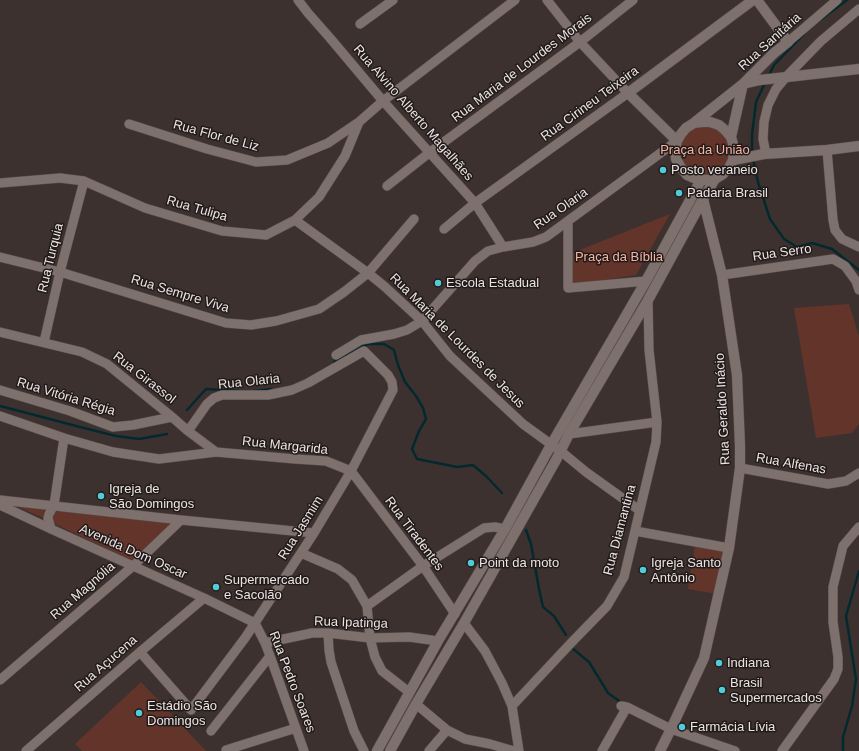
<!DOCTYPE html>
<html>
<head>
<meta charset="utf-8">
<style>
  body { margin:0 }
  canvas { display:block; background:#3c312e }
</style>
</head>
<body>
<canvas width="859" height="751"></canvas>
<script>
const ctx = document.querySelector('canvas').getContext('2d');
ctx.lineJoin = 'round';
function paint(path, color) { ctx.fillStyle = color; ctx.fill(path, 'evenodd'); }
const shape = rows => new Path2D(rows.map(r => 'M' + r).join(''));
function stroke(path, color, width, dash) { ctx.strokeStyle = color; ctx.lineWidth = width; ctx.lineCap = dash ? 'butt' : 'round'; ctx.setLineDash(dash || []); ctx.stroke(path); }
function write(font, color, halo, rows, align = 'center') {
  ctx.font = font + ' Arial,sans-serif'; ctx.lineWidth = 3; ctx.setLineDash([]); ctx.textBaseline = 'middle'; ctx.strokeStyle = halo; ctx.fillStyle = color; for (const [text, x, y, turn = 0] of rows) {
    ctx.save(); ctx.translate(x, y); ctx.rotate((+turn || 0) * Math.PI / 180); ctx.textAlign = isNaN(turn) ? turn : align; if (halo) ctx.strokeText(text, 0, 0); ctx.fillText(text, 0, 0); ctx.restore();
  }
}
const green = shape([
  '680 150a25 25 0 1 1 50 0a25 25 0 1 1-50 0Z',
  [670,214,636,275,570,285,572,253],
  [849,304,859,336,859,424,852,433,816,438,794,308],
  [13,505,45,509,43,514,44,518],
  [60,511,168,522,169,526,133,560,131,560,55,524,53,519,54,515,55,513],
  [695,546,726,552,717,594,688,589],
  [141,682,206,751,82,751,75,744]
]);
const stream = shape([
  [820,20,847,0],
  [768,77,774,65,804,34],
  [752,154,752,135,756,102,766,81],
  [753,159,758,182,770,219,784,239,797,247,812,243,832,249,859,270],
  [334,362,357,348,368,344,384,344,394,350,398,365,405,382,416,396,423,408,426,419,419,431,412,449,417,459,457,467,473,465,487,477,502,493],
  [254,391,271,389],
  [0,406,27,413,80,427,116,436,139,439,167,434],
  [187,410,206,389,239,391],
  [526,530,531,544,539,589,543,607,554,616,566,635],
  [572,648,589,662,608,693,622,703],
  [843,751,843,737,852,706,856,679,846,616,859,571]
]);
const street = shape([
  [298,0,308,13,330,38,383,101,475,203,503,247],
  [360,24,393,0],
  [788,42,837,0],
  [129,124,207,149,256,162,287,160,328,143,359,122,383,101,515,0],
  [827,150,833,220,835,230,842,239,859,247],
  [766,154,763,139,764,122,768,105,776,89,786,77,821,41,859,9],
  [0,183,60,178,84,181,145,208,222,231,266,235,295,220,319,197,345,156,359,122],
  [387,186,429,153,580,42,633,0],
  [295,220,368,273,384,286,422,321,450,356,523,424,563,453,586,472,639,510],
  [568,221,568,288,646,281],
  [444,229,475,203,628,93,580,42,547,0],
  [0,257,60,272,226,323,251,325,276,321,319,309,344,292,368,273,414,219],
  [722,275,833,259,845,266,856,281,859,290],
  [0,332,82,352,107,364,172,417,188,431,216,452],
  [44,342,60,272,84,181],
  [336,355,361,340,394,334,407,330,422,321,475,261,488,251,503,247,533,242,546,237,677,141],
  [0,390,70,411,113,427,133,425,172,417],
  [0,416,64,438,113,452,159,459,216,452,295,459,326,461,351,471,423,566,455,614],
  [569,434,657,422],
  [740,468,801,479,828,484,846,481,859,473],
  [0,500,181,520,314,533],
  [0,505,51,529,204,598,255,623,265,643,270,656,304,751],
  [51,529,48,518,49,514,54,505,64,438],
  [635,531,729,548],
  [301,553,338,569,352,580,367,606,370,638,375,657,382,671,409,692],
  [367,606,423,566,484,528,495,527,505,529],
  [464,623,485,651,502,683,512,706],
  [328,633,329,650,331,662,354,731,364,751],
  [265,643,312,633,328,633,370,638,409,637,438,641],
  [140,652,191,710,245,638,314,533,351,471,393,390,392,382,388,375,364,351,308,383,292,390,268,395,222,395,214,398,207,404,188,431],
  [0,680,133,566,181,520],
  [416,704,447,730,465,739,490,744,514,751],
  [621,706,627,707,671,729,735,751],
  [211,731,270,656],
  [226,750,296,728],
  [26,751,140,652,204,598],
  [429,751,447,730],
  [519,751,512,706,571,643,607,606,624,577,656,442,657,422,649,350,648,300],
  [602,751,627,707],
  [782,751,834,679,838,669,838,657,833,622,833,587,843,546,859,527]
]);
const secondary = shape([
  [743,84,760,80,859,69],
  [695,122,743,84,774,53,788,42,757,0],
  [731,137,743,84],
  [677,141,628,93,753,0],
  [733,160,764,154,827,150,859,146],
  [377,751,438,641,505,529,551,445,646,281,701,180],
  [390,751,416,704,464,623,556,460,569,434,648,300,703,199,715,179,723,174,729,168,733,160,734,152,733,144,731,137,725,130,719,125,710,122,702,122,694,123,686,128,681,134,677,141,675,150,676,159,681,168,687,175,696,179,707,180,715,179],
  [660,751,671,729,704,658,729,548,740,468,740,446,737,375,722,275,703,199]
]);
const markers = [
  [663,170,4,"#52cbd9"],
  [679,193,4,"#52cbd9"],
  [438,283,4,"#52cbd9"],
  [101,496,4,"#52cbd9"],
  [471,563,4,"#52cbd9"],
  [643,570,4,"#52cbd9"],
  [216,587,4,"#52cbd9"],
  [719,663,4,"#52cbd9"],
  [722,690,4,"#52cbd9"],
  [139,713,4,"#52cbd9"],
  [682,727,4,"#52cbd9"]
];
const streetNames = [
  ["Rua Sanitária",770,42,-42],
  ["Rua Maria de Lourdes Morais",522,68,-37],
  ["Rua Cirineu Teixeira",590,104,-36],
  ["Rua Alvino Alberto Magalhães",413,113,49],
  ["Rua Flor de Liz",216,136,15],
  ["Rua Tulipa",197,209,16],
  ["Rua Olaria",561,209,-35],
  ["Rua Serro",782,253,-8],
  ["Rua Turquia",51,258,-76],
  ["Rua Sempre Viva",180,294,17],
  ["Rua Maria de Lourdes de Jesus",457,341,45],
  ["Rua Girassol",144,378,38],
  ["Rua Olaria",249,382,-6],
  ["Rua Vitória Régia",66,397,17],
  ["Rua Geraldo Inácio",723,409,-93],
  ["Rua Margarida",285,446,6],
  ["Rua Alfenas",791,464,10],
  ["Rua Jasmim",301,528,-58],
  ["Rua Diamantina",620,530,-75],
  ["Rua Tiradentes",414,534,53],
  ["Avenida Dom Oscar",133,552,24],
  ["Rua Magnólia",83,591,-41],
  ["Rua Ipatinga",351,623,2],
  ["Rua Açucena",106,664,-41],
  ["Rua Pedro Soares",292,682,69]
];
const parkNames = [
  ["Praça da União",705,150],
  ["Praça da Bíblia",619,257]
];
const poiNames = [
  ["Posto veraneio",671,170],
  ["Padaria Brasil",687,193],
  ["Escola Estadual",446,283],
  ["Igreja de",109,489],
  ["São Domingos",109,504],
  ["Point da moto",479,563],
  ["Igreja Santo",651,563],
  ["Antônio",651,578],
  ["Supermercado",224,580],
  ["e Sacolão",224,595],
  ["Indiana",727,663],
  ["Brasil",730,683],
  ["Supermercados",730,698],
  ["Estádio São",147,706],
  ["Domingos",147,721],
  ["Farmácia Lívia",690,727]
];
paint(green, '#63342a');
stroke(stream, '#03292e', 2.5);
stroke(street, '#574e4c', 10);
stroke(secondary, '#574e4c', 11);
stroke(street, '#7d706d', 9);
stroke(secondary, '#7d706d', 10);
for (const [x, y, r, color] of markers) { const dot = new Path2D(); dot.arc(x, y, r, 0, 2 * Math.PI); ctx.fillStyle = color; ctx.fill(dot); stroke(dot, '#201a19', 1.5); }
write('13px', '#ece4e2', '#201a19', streetNames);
write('13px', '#f6b4a4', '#201a19', parkNames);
write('13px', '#ece4e2', '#201a19', poiNames, 'left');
</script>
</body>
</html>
